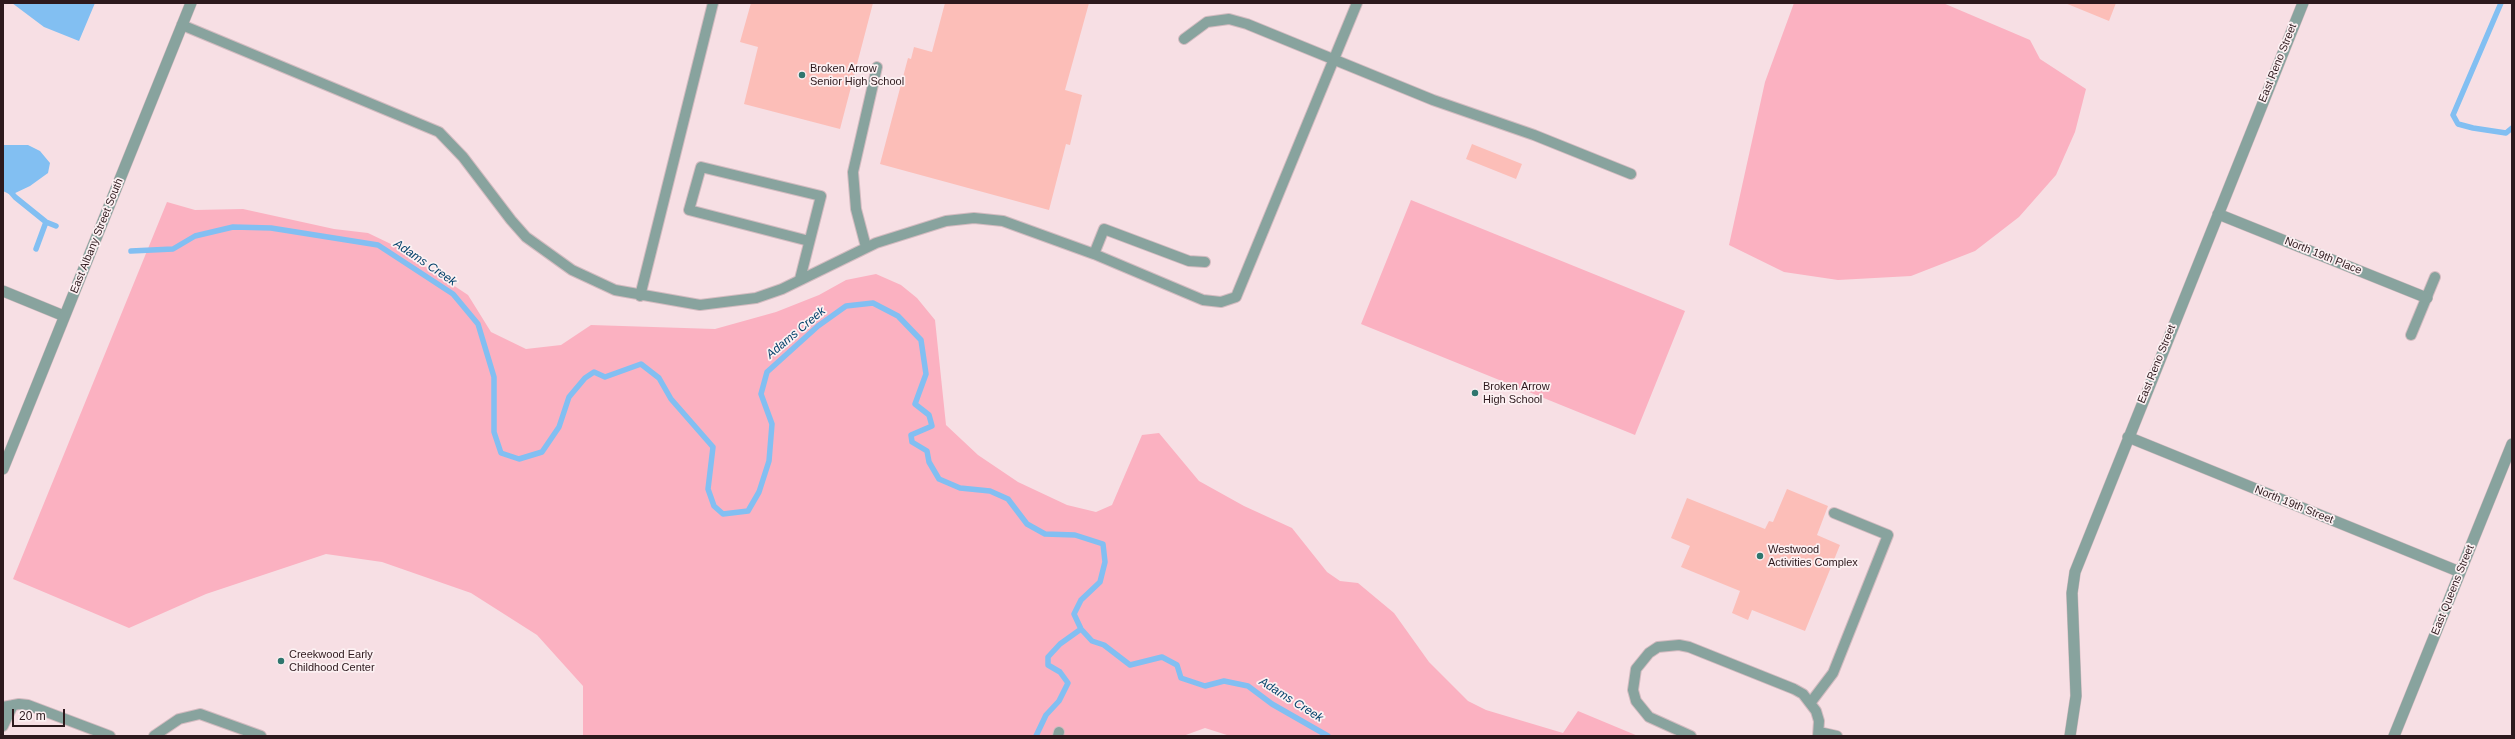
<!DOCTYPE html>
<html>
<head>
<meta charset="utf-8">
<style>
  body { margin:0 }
  #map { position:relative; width:2515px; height:739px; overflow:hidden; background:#f7dfe4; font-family:Arial,sans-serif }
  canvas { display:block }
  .frame { position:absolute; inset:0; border:4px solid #2d191d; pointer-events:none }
  .scale { position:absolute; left:12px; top:709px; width:53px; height:18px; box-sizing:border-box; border:2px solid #2d191d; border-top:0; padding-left:5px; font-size:12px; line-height:14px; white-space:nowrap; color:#2d191d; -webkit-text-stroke:3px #fcf0f2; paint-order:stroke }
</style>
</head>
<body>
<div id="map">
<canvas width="2515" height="739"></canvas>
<div class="frame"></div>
<div class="scale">20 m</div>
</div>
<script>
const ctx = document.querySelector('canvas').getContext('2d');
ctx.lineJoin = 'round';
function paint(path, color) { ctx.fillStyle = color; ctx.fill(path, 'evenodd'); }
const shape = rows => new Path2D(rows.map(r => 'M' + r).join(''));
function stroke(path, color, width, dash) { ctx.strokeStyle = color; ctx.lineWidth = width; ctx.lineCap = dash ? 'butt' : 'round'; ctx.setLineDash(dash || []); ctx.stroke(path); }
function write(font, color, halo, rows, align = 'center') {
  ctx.font = font + ' Arial,sans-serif'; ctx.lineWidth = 3.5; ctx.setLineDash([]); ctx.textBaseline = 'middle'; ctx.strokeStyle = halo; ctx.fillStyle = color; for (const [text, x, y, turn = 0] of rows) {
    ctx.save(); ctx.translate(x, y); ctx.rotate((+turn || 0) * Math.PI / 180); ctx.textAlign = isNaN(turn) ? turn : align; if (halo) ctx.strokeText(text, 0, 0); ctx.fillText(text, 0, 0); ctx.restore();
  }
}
const green = shape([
  [1794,3,1943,3,2030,40,2040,59,2086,89,2075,132,2056,175,2019,217,1975,251,1911,276,1838,280,1784,272,1729,245,1765,82],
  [1411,200,1685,311,1635,435,1361,324],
  [167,202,195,210,243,209,334,229,368,233,393,245,468,295,491,332,526,349,561,345,591,325,715,329,776,312,819,295,846,280,876,274,901,285,917,298,935,320,946,425,978,455,1018,482,1067,505,1096,512,1112,505,1142,435,1159,433,1199,481,1244,506,1292,528,1327,572,1340,581,1358,583,1394,613,1429,662,1468,701,1486,710,1563,733,1578,711,1638,736,1230,736,1205,728,1183,736,583,736,583,686,537,635,471,593,382,562,326,554,206,594,129,628,13,579]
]);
const water = shape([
  [12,3,95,3,79,41,44,27],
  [3,145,28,145,40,151,50,163,48,173,30,186,11,195,3,191]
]);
const stream = shape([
  [2501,3,2453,115,2458,124,2473,128,2506,133,2512,128],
  [3,183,15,197,46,222,56,226],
  [36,249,46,222],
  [131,251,173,249,195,236,233,227,271,228,378,245,453,294,478,324,494,377,494,432,501,453,519,459,542,452,559,427,569,397,585,378,594,372,605,377,641,364,659,378,671,399,713,447,708,489,714,506,723,514,748,511,759,492,769,461,772,424,761,394,767,372,818,326,846,306,873,303,898,316,921,340,926,374,915,404,929,415,932,426,911,435,912,442,927,451,929,462,939,479,960,488,990,491,1008,499,1027,524,1045,534,1075,535,1103,544,1105,562,1100,582,1081,600,1074,614,1081,629,1092,641,1104,645,1130,665,1162,657,1177,665,1181,678,1205,686,1224,681,1248,686,1272,704,1328,736],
  [1036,736,1046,715,1059,701,1068,683,1060,672,1048,665,1048,657,1060,644,1081,629]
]);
const building = shape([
  [751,3,873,3,840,129,744,104,758,47,740,42],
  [945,3,1089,3,1065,90,1082,95,1070,145,1066,144,1049,210,880,164,908,58,911,59,914,47,932,52],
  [2065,3,2116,3,2109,21],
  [1472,144,1522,164,1516,179,1466,159],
  [1787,489,1828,506,1817,535,1840,545,1805,631,1752,610,1748,620,1732,613,1740,591,1681,567,1690,546,1671,538,1687,498,1765,529,1769,521,1773,522]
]);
const service = shape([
  [182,25,439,132,463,157,511,220,526,237,572,270,615,290,700,305,756,298,782,289,876,243,946,221,974,218,1003,221,1094,254,1203,300,1221,302,1236,297,1357,3],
  [1184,39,1207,22,1229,19,1247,24,1433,100,1534,135,1631,174],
  [866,247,856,209,853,172,877,67],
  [1094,254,1104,229,1189,261,1205,262],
  [800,279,821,196,701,167,689,210,809,241],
  [640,296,713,3],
  [2411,335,2435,277],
  [1811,702,1833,673,1888,535,1834,513],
  [3,707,19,704,28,705,110,736],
  [3,726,13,705],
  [1819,732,1837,736],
  [154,736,179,719,200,714,261,736],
  [1058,736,1059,732],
  [1691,736,1649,717,1636,701,1633,690,1636,669,1649,653,1658,647,1679,645,1689,647,1794,689,1803,694,1816,711,1819,721,1818,736]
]);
const minor = shape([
  [2218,214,2427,298],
  [3,291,64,316],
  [2128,437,2460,572],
  [2070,736,2076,696,2072,593,2075,572,2303,3],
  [2394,736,2512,444]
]);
const tertiary = shape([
  [3,469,191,3]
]);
const markers = [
  [802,75,4,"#2f766e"],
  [1475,393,4,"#2f766e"],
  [1760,556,4,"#2f766e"],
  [281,661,4,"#2f766e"]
];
const streetNames = [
  ["East Reno Street",2278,63,-68],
  ["East Albany Street South",97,236,-68],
  ["North 19th Place",2323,256,22],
  ["East Reno Street",2157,364,-68],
  ["North 19th Street",2294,505,22],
  ["East Queens Street",2453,590,-68]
];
const poiNames = [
  ["Broken Arrow",810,69],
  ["Senior High School",810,82],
  ["Broken Arrow",1483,387],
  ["High School",1483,400],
  ["Westwood",1768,550],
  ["Activities Complex",1768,563],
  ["Creekwood Early",289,655],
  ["Childhood Center",289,668]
];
const waterNames = [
  ["Adams Creek",425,263,34],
  ["Adams Creek",796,333,-40],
  ["Adams Creek",1291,700,32]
];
paint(green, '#fbb1c1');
paint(water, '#82bff2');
stroke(stream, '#82bff2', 5.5);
paint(building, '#fcbeb8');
stroke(service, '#d3bbc0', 12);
stroke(minor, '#d3bbc0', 12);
stroke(tertiary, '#d3bbc0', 12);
stroke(service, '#88a39e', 10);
stroke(minor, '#88a39e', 11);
stroke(tertiary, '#88a39e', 11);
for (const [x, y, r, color] of markers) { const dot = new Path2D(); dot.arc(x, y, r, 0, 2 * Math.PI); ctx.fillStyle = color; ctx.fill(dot); stroke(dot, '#fcf0f2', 1.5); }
write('11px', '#2d191d', '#fcf0f2', streetNames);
write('11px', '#2d191d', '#fcf0f2', poiNames, 'left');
write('italic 12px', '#04436c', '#fcf0f2', waterNames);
</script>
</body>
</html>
